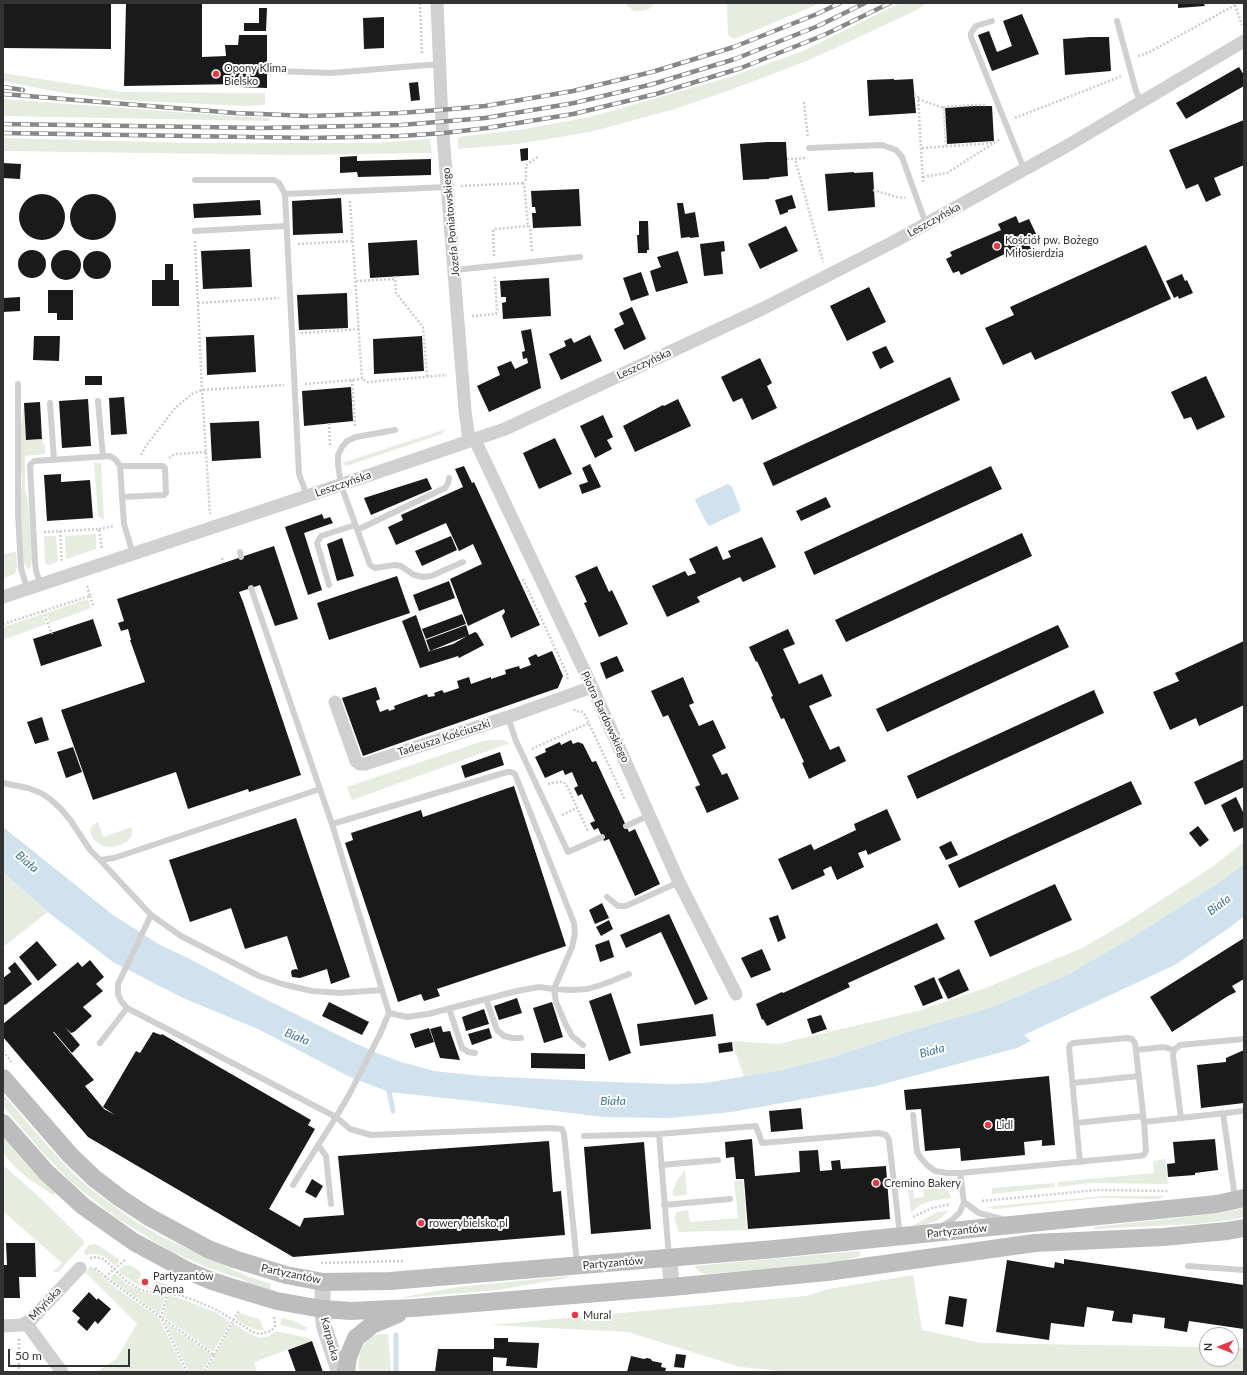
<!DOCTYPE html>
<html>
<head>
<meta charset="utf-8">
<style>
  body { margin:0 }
  #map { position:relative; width:1247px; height:1375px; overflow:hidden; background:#fff; font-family:Lato,sans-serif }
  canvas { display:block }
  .frame { position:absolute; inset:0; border:4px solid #333; pointer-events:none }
  .north { position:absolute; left:1199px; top:1327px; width:40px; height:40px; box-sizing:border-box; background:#fff; border:1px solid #adadad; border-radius:50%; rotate:270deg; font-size:11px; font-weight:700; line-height:16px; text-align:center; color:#333 }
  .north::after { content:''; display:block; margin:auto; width:14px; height:18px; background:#e63946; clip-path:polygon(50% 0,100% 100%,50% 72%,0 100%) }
  .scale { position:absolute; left:8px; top:1349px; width:122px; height:18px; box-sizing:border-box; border:2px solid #333; border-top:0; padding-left:5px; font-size:12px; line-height:14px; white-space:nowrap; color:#333; -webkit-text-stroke:3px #fff; paint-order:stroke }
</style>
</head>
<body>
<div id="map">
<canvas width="1247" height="1375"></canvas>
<div class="frame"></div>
<div class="north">N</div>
<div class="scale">50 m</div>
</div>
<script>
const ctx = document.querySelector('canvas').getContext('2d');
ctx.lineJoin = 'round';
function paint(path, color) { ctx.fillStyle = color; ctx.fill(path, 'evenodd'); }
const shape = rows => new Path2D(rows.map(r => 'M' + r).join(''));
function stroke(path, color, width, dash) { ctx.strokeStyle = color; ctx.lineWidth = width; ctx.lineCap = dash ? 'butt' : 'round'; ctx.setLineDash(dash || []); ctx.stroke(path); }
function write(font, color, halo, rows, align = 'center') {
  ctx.font = font + ' Lato,sans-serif'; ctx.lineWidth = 4; ctx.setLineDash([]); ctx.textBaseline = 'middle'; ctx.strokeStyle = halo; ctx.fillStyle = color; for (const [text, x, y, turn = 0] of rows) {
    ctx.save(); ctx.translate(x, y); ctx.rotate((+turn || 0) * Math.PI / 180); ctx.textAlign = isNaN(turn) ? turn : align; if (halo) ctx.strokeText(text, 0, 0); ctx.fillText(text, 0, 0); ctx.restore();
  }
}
const green = shape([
  [625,3,653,3,653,5,649,9,642,11,634,11,626,5],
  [727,3,821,3,734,39,728,35],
  [900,3,927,3,915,11,807,61,730,90,675,109,590,132,517,144,458,149,458,137,518,130,590,117,730,77,803,51],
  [3,73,123,92,265,93,265,105,245,106,122,100,58,92,3,81],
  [3,99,231,116,269,118,269,121,3,116],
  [3,138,194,143,374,143,430,139,432,153,295,155,3,151],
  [24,403,26,440,42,439,43,444,45,445,45,454,25,456,25,490,28,500,32,558,31,566,28,570,24,563,20,514,22,477,20,470,20,436],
  [446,429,442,434,346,466,342,463],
  [94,463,101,463,104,520,98,516],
  [96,534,96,549,66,559,65,536],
  [44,536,56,536,58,559,57,562,49,565,45,563],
  [13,552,16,552,17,567,15,574,3,578,3,555],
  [88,599,91,608,50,623,46,613],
  [42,614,46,624,3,640,3,627],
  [493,740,502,740,510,743,352,800,347,787,483,741],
  [98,822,103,837,132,827,132,835,128,841,121,845,111,847,103,846,96,842,92,837,90,830,93,825],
  [1244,842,1244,864,1215,885,1131,938,1067,975,990,1008,910,1031,830,1058,782,1070,744,1077,732,1041,778,1044,918,1011,988,987,1082,948,1124,924,1212,867],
  [3,872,48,912,3,947],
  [3,1094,52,1151,75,1175,92,1190,136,1222,164,1238,247,1276,271,1284,270,1290,247,1283,247,1281,206,1267,170,1251,149,1238,112,1215,113,1213,111,1212,110,1213,71,1182,42,1152,3,1106],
  [3,1137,33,1171,55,1193,53,1195,29,1179,17,1169,3,1153],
  [1165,1159,1168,1184,1091,1183,1058,1187,1058,1182,1154,1173,1153,1161],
  [3,1165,35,1193,84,1241,84,1244,58,1272,53,1272,62,1263,3,1211],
  [685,1170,687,1195,674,1196,672,1193,677,1180],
  [743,1180,747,1230,679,1232,674,1218,677,1212,688,1210,690,1222,738,1218,734,1181],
  [1054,1183,1055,1187,992,1194,992,1188],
  [944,1187,949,1193,951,1198,931,1201,922,1204,911,1212,908,1190,913,1190,914,1198,924,1197,923,1189],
  [1104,1196,1164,1196,1161,1198,1156,1199,1097,1198,995,1209,985,1207],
  [1244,1208,1244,1217,1231,1220,1195,1224,1094,1229,1094,1227,1220,1213],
  [948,1211,941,1218,934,1222,922,1225,912,1226,937,1212],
  [96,1244,119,1259,119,1262,115,1266,104,1256,95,1254,85,1255,84,1251,89,1245],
  [859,1251,861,1254,858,1257,836,1262,787,1267,706,1274,700,1272,694,1266],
  [124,1265,129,1265,140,1271,141,1275,138,1281,151,1288,154,1282,157,1281,168,1285,167,1291,150,1289,133,1282,118,1271],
  [91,1266,113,1286,159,1318,185,1372,97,1372,117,1358,137,1324,85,1272],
  [115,1273,125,1283,140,1291,151,1294,165,1296,160,1313,159,1314,111,1280,111,1276],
  [913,1275,922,1330,981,1343,1207,1347,1207,1359,1231,1359,1231,1347,1244,1348,1244,1372,792,1372,740,1367,628,1332,490,1325,806,1296,829,1289],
  [568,1276,567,1278,497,1290,404,1298,404,1297,458,1287],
  [168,1296,176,1297,213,1311,231,1322,213,1352,163,1316],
  [239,1313,259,1319,264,1330,257,1330,244,1325,236,1319],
  [282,1318,294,1321,307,1328,305,1331,280,1325],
  [165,1322,212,1355,202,1372,189,1372],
  [233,1323,250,1334,260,1338,269,1336,276,1331,309,1338,312,1341,254,1362,257,1372,206,1372],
  [379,1334,388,1334,391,1372,360,1372,358,1363,360,1353,363,1346,367,1341,371,1337]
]);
const water = shape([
  [728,484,732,487,741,510,737,513,709,526,707,524,695,500,697,498],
  [3,827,113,915,160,945,188,958,255,994,344,1038,379,1054,401,1062,434,1071,481,1076,610,1082,671,1084,705,1083,782,1070,830,1058,910,1031,990,1008,1067,975,1131,938,1215,885,1244,864,1244,916,1229,928,1175,965,1024,1035,1031,1041,1017,1048,876,1086,732,1112,669,1118,603,1117,482,1102,389,1092,348,1076,258,1029,183,998,113,962,48,912,3,872]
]);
const stream = shape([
  [388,1086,393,1111],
  [396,1335,396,1372]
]);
const building = shape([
  [3,3,111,3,111,49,3,48],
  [126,3,202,3,202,57,226,56,225,45,238,45,239,35,267,35,267,88,239,87,239,84,124,86],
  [1178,3,1209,3,1209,4,1204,4,1205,6,1178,8],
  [259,8,267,8,266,31,244,31,244,23,259,23],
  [1022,14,1039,54,992,71,978,35,989,31,997,52,1012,46,1003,21],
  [384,17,384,48,364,49,363,18],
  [1090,37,1109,37,1111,71,1065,75,1063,39],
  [1239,67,1244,75,1244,86,1186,119,1176,103],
  [894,79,894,80,913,79,916,113,869,116,867,80],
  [418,82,420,100,411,101,409,83],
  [972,106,992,106,994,141,947,144,945,108],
  [1244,120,1244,165,1214,178,1221,195,1206,202,1198,184,1186,189,1169,150],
  [767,142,786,142,788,176,769,178,769,179,743,180,740,144],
  [528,148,528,160,521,161,520,149],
  [357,156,357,161,431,159,431,175,358,177,357,172,340,173,340,157],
  [3,163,21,164,20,179,3,178],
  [854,172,854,173,873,172,875,207,828,211,825,174],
  [579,189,581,226,533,228,532,213,536,213,535,207,532,207,531,191],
  '19 217a23 23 0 1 1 46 0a23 23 0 1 1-46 0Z',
  '70 217a23 23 0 1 1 46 0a23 23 0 1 1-46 0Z',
  [792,195,796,208,788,210,788,212,780,215,775,200],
  [341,198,343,233,293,235,292,201],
  [260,200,261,215,194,218,193,204],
  [677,203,683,203,685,214,695,212,699,237,690,238,690,237,681,238],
  [1016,216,1019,223,1029,219,1038,238,1028,242,1031,249,1014,257,1011,251,961,275,959,271,953,273,946,259,952,256,950,252,1001,230,998,224],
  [639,221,648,221,649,250,647,250,647,253,638,253,637,235,639,235],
  [786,226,798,251,760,269,748,244],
  [417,240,419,275,370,278,368,243],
  [724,241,725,251,721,252,723,274,704,276,700,244],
  [1146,245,1171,299,1035,360,1031,352,1003,365,985,328,1014,315,1010,307],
  [250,249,252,287,203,289,201,251],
  '18 264a14 14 0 1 1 28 0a14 14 0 1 1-28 0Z',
  '51 265a15 15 0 1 1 30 0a15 15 0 1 1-30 0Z',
  [678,251,688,283,656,292,650,271,661,267,657,257],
  '83 265a14 14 0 1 1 28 0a14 14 0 1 1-28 0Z',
  [165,264,173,264,173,280,179,280,179,306,152,306,152,280,165,280],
  [641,272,649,295,631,301,623,278],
  [1182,274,1185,281,1187,280,1193,293,1179,299,1178,296,1174,298,1166,281],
  [549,278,551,316,503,319,502,303,506,302,506,297,501,297,500,281],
  [869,287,886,322,847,341,830,306],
  [48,290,73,290,73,320,57,320,57,313,48,313],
  [347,293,348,328,299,330,297,295],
  [20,297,20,311,3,312,3,298],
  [632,307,646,339,624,350,614,329,624,324,619,313],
  [531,329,541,388,489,412,477,386,500,375,497,367,511,361,515,369,528,363,527,358,523,359,522,352,525,351,521,331],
  [254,335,256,372,207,375,206,337],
  [590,335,602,361,561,380,549,354,566,346,564,341,571,338,574,343],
  [34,336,60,336,59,361,33,360],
  [422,336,424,371,374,374,373,339],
  [886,346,894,362,880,369,872,352],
  [760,358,772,383,767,386,777,408,752,420,742,398,733,402,721,377],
  [85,376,102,376,102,385,85,385],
  [1206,376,1225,417,1197,430,1191,417,1184,419,1171,392],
  [950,377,960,400,773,486,763,463],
  [351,387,353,421,304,426,302,391],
  [124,397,127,434,111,435,109,398],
  [88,399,91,446,62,448,59,401],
  [678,399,691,426,635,452,623,426,663,405,664,406],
  [40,402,42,439,26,440,24,403],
  [603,415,613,437,607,440,612,449,595,458,580,426],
  [259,421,261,458,212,461,210,423],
  [555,438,572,474,539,489,523,453],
  [590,464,601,487,582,494,579,485,588,482,582,468],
  [464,466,472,483,474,482,540,625,511,638,502,616,505,612,504,609,468,626,450,579,482,564,473,544,459,551,446,523,396,545,388,527,403,520,401,515,463,487,455,469],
  [991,466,1002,489,814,575,804,552],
  [61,474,61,482,90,480,93,518,47,521,44,475],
  [427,478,432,489,371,515,364,498],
  [826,497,831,507,801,521,796,511],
  [322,514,324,519,330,517,333,523,304,533,322,590,308,595,285,527],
  [1022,533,1032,556,846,642,835,620],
  [451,536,457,550,422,566,415,551],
  [762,537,776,567,743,582,740,577,697,597,700,602,667,617,652,586,685,571,688,576,696,573,689,559,717,546,723,560,731,557,728,551],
  [342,538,354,576,337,581,327,544],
  [274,546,298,619,275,626,260,585,239,592,243,602,301,775,249,792,248,789,188,809,176,772,93,800,61,710,145,682,130,640,131,640,128,629,121,631,118,623,124,621,117,599],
  [597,566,609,592,612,590,628,624,599,637,584,603,587,602,575,576],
  [397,576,410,613,329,640,317,603],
  [449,581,455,598,419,611,413,595],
  [462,614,466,624,426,639,422,629],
  [416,615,428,649,429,651,427,652,453,644,467,636,430,651,426,640,466,625,469,635,475,632,477,633,484,645,459,658,458,656,420,668,402,621],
  [93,619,102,646,41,666,33,639],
  [1058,625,1069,647,887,732,876,709],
  [788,629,795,644,783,649,799,684,822,674,832,696,809,706,830,750,839,746,846,761,809,779,802,763,804,762,784,718,781,719,771,697,773,696,757,661,756,662,749,647],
  [1244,641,1244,705,1199,726,1196,718,1170,730,1153,692,1179,681,1175,673],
  [552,651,563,676,558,688,363,756,342,698,376,687,380,699,376,701,380,712,388,709,389,711,395,709,394,706,427,694,428,697,435,696,434,693,442,690,444,693,459,688,457,681,469,677,471,684,491,677,491,679,506,674,505,670,519,666,520,669,531,665,528,658,536,654,538,657],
  [617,656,624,671,606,679,600,663],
  [683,677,694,703,689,705,699,726,713,720,726,748,712,755,722,775,727,773,739,799,707,813,695,787,700,785,668,715,663,717,651,691],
  [1094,690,1104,713,917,799,907,776],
  [42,717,49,740,35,744,27,722],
  [571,740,573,744,578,742,583,744,592,762,596,761,629,832,635,829,660,884,635,896,609,839,604,841,598,828,594,830,590,823,595,821,582,794,578,796,574,788,578,786,572,772,565,775,563,770,545,778,535,757,546,752,545,749,560,742,561,745],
  [73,747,82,772,66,778,57,752],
  [500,752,504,765,465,778,461,766],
  [1244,759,1244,787,1205,805,1194,782],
  [1131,781,1142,804,959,888,948,865],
  [514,786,566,946,437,989,440,996,424,1001,421,994,398,1002,345,843,353,840,351,833,421,810,423,817,429,815],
  [1236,797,1244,814,1244,827,1234,832,1221,805],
  [887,809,901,840,868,855,866,850,858,853,864,867,837,880,831,866,823,870,825,875,792,890,778,859,811,844,814,850,856,830,854,824],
  [296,818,350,977,331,984,327,969,300,978,292,977,291,972,292,970,296,969,298,970,287,936,245,949,231,908,190,922,169,860],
  [1198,826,1209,840,1200,847,1189,833],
  [951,841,958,855,946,860,939,847],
  [1055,884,1072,920,990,957,974,921],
  [602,903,609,918,595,924,589,910],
  [669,914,708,999,695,1005,661,932,626,948,620,935],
  [778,915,786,938,778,942,769,918],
  [609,920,613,929,601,936,596,927],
  [937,923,945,939,848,983,850,987,767,1026,763,1019,762,1020,756,1004,782,992,783,993],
  [1244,938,1244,979,1232,986,1236,992,1228,996,1172,1032,1150,997],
  [609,940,614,957,600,962,595,945],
  [37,941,57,965,38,981,19,957],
  [762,949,771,970,751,978,741,958],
  [90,960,104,977,96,984,103,991,83,1007,92,1016,74,1032,71,1033,65,1027,80,1045,72,1053,54,1032,53,1032,94,1080,85,1086,104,1109,115,1115,103,1107,136,1051,140,1053,153,1032,161,1035,162,1034,311,1120,308,1125,315,1129,269,1209,300,1227,304,1218,344,1215,338,1156,549,1141,553,1192,561,1191,565,1235,293,1257,88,1137,3,1037,3,1024,78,962,82,967],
  [15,962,32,984,5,1005,3,1004,3,978,11,972,8,968],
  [959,969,969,990,948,999,938,979],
  [934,977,943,998,923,1006,914,986],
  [611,993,631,1053,609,1061,589,1001],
  [517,998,522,1013,499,1020,494,1006],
  [329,1002,369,1022,362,1035,322,1016],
  [552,1002,563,1037,544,1043,533,1008],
  [484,1009,489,1024,466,1031,462,1017],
  [713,1014,716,1036,640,1046,637,1024],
  [821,1015,827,1029,812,1034,807,1019],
  [441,1026,443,1032,450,1031,460,1060,440,1058,430,1029],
  [429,1028,434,1042,415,1048,410,1034],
  [489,1028,492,1038,472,1045,468,1034],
  [732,1042,733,1051,719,1053,718,1044],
  [1244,1050,1244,1103,1201,1108,1197,1065,1226,1062,1226,1058],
  [531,1053,585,1054,585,1069,531,1068],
  [1049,1076,1055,1145,1042,1146,1042,1140,1024,1142,1025,1155,961,1161,960,1148,925,1151,921,1109,906,1110,904,1090],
  [801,1108,803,1129,771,1132,769,1111],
  [752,1139,755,1176,800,1172,799,1151,818,1150,820,1171,832,1170,831,1161,840,1160,841,1169,886,1166,890,1219,748,1229,744,1179,736,1179,734,1157,726,1158,725,1142],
  [1215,1139,1218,1170,1195,1173,1195,1175,1168,1177,1167,1164,1175,1163,1173,1142],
  [644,1142,651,1229,591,1234,584,1147],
  [312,1179,323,1186,316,1198,305,1192],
  [6,1243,35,1243,36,1277,19,1277,20,1298,3,1298,3,1265,7,1265],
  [1064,1259,1244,1285,1244,1329,1189,1321,1187,1332,1164,1328,1165,1318,1133,1314,1132,1323,1112,1321,1114,1311,1087,1307,1084,1327,1051,1323,1049,1340,996,1332,1007,1260,1054,1268,1055,1262,1064,1264],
  [89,1292,97,1300,98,1298,111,1309,98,1324,95,1321,87,1331,77,1322,80,1318,72,1311],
  [949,1296,967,1299,963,1327,945,1324],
  [494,1338,508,1338,508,1342,539,1343,537,1368,506,1366,507,1358,493,1357,493,1372,435,1372,438,1349,494,1349],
  [312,1341,323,1372,296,1372,288,1350],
  [676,1354,686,1355,684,1368,674,1367],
  [631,1356,644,1359,647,1358,651,1359,652,1361,662,1363,661,1367,666,1368,665,1372,627,1372]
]);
const path = shape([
  [420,3,422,55],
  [1235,5,1242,25],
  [1138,56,1148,53,1235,5,1235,3],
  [914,96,918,96,923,182],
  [918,99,944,108,946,146],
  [804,102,808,138],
  [944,108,944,107,974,105,986,105],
  [1015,118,1122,76],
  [922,148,995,143],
  [805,158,795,159,823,262],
  [787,159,795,159],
  [923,177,947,173,1000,139],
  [461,186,524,183],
  [873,190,897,197,905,198],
  [350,201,362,379,367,382,447,375],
  [195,241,202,390,210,514],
  [298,244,353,241],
  [532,251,530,227,528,226,524,183,526,179,526,165,539,156],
  [494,256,493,230,495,229,528,226],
  [395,276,396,293,423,327,427,376],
  [356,281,395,279],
  [198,303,279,298],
  [472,316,496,314,497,311,495,277],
  [301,333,359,329],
  [352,380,355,426],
  [305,384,362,379],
  [329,423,330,445],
  [141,455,146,446,175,408,192,394,202,390,284,385],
  [169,458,175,454,206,452],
  [99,529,114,526],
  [60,531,62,563],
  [44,532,99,529,102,549],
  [222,558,223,563],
  [523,579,567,674,568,680],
  [90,596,94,607],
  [43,611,52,634],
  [3,624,90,596,87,585],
  [574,709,575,711,582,712,585,715,625,800],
  [532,749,589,723],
  [548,784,558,782,563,782,566,784,588,831],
  [562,815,577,808],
  [3,1051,13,1064],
  [982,1201,1097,1190,1168,1191],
  [913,1217,932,1208,951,1204],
  [90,1258,96,1257,103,1259,109,1264,125,1280,139,1289,149,1292,178,1295,191,1299,215,1309,253,1332,260,1334,267,1332,272,1330,275,1326,274,1317],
  [321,1263,404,1261],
  [95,1268,113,1283,214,1355,204,1372],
  [105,1277,125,1260],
  [170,1285,161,1317,187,1372],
  [19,1339,19,1372],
  [214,1355,239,1310]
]);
const service = shape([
  [992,21,976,26,971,33,971,37,1024,169],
  [1117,21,1136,91,1141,102],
  [277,71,331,73,439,64],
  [809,148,882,145,896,150,902,157,926,224],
  [195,180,274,180,279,183,285,194,299,474,307,496],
  [285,194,448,187],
  [195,231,286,226],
  [455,270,580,257],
  [18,384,18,514,21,568,27,589],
  [98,401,103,457],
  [50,403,54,460],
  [395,430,356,437,347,441,342,447,338,455,338,464,341,485,370,565,375,568,395,565,401,566,414,575,423,577,431,576,463,562],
  [120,466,163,466,165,468,166,493,164,495,122,497],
  [357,530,445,488,448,483,449,478],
  [240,552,241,557],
  [41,585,36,571,35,561,30,465,34,461,110,456,116,460,120,466,124,524,133,554],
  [329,585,317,543,321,536,355,525],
  [251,588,332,824,389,1013,380,1034,349,1095,336,1117,350,1129,371,1135,548,1128,562,1129,564,1134,577,1263],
  [508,717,516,741,568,852,602,837],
  [3,783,28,788,41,793,50,799,61,809,71,821,90,850,100,860,114,858,320,789],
  [332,824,507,772,511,772,515,774,574,923,575,934,572,947,554,989,556,1002,566,1025,572,1036,583,1045],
  [626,826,650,815],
  [100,860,151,915,118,984,118,994,121,1001,127,1008,336,1117,293,1185],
  [607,897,618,906,626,906,679,882],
  [151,915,181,936,259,976,282,984,312,991,340,993,382,990],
  [486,999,497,1030,504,1036,513,1038,521,1038],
  [449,1008,462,1048,468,1052,475,1053],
  [389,1013,407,1017,428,1014,517,991,539,987,554,989,571,990,588,989,604,984,629,974],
  [100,1043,127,1008],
  [1136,1050,1164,1047,1174,1050],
  [1073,1083,1139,1076],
  [1223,1113,1235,1198],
  [913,1115,917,1152,921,1158,927,1165,935,1171,947,1173,960,1173],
  [1181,1118,1173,1056,1174,1050,1180,1045,1244,1039],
  [1144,1122,1244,1111],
  [1076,1123,1143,1116],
  [659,1134,669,1257],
  [584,1136,659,1134,756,1126,762,1143,879,1133,886,1135,889,1140,900,1236],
  [318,1145,326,1156,331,1204],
  [661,1165,718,1160],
  [964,1202,979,1213,1002,1219],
  [664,1205,730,1199],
  [942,1226,952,1220,960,1212,964,1202,960,1173,1139,1156,1144,1155,1146,1151,1144,1122,1135,1043,1132,1039,1127,1038,1073,1043,1070,1045,1069,1048,1080,1162],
  [1188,1266,1244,1270]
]);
const minor = shape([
  [437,3,442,122,465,410,469,441],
  [475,440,592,687,679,882,736,994],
  [3,597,328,489,505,429,764,308,897,240,1065,147,1244,41],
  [335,702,356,761,360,764,365,764,508,717,592,687],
  [26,1323,62,1372],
  [3,1326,22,1325,31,1320,80,1268]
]);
const tertiary = shape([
  [669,1258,672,1287],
  [323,1282,322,1309,324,1326,339,1372]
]);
const secondary = shape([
  [3,1078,70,1155,94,1178,120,1198,149,1217,208,1249,234,1259,286,1275,323,1282,390,1281,775,1249,1178,1208,1217,1204,1244,1198],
  [3,1123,46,1172,83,1206,134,1242,188,1271,212,1281,237,1289,277,1301,322,1309,351,1311,413,1308,672,1287,827,1272,1035,1243,1163,1237,1227,1231,1244,1228],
  [346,1372,348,1357,356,1338,372,1325,398,1314]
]);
const rail = shape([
  [3,87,23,90],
  [3,94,235,113,310,116,400,113,452,109,485,106,573,91,652,72,734,47,817,14,840,3],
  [3,124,261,128,401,125,485,118,574,103,653,84,735,59,818,26,865,3],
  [3,133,311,138,400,136,444,133,487,128,573,114,656,94,741,68,824,35,890,3]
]);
const markers = [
  [216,74,4,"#e63946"],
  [997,246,4,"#e63946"],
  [988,1125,4,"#e63946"],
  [876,1183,4,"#e63946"],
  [421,1223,4,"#e63946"],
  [145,1282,4,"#e63946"],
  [575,1315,4,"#e63946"]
];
const poiNames = [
  ["Opony Klima",224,68],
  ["Bielsko",224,81],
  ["Kościół pw. Bożego",1005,240],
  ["Miłosierdzia",1005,253],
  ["Lidl",996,1125],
  ["Cremino Bakery",884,1183],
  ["rowerybielsko.pl",429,1223],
  ["Partyzantów",153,1276],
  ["Apena",153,1289],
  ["Mural",583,1315]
];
const streetNames = [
  ["Leszczyńska",934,220,-29],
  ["Józefa Poniatowskiego",451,222,-95],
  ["Leszczyńska",644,364,-25],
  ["Leszczyńska",343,484,-19],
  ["Piotra Bardowskiego",605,717,65],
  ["Tadeusza Kościuszki",444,738,-18],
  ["Partyzantów",957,1231,-6],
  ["Partyzantów",613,1263,-5],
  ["Partyzantów",291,1274,12],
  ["Młyńska",45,1304,-46],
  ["Karpacka",330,1339,75]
];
const waterNames = [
  ["Biała",27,862,41],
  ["Biała",1219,905,-37],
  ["Biała",297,1037,22],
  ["Biała",932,1051,-15],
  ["Biała",613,1101]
];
paint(green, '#e6ecdf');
paint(water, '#cfe2ee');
stroke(stream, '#cfe2ee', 5);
paint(building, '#1a1a1a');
stroke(path, '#cdcdcd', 2.5, [2, 2]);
stroke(service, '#d0d0d0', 6);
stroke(minor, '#d0d0d0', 13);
stroke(tertiary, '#d0d0d0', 16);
stroke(secondary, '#bdbdbd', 18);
stroke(rail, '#888', 4.5);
stroke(rail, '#fff', 3, [9]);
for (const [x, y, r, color] of markers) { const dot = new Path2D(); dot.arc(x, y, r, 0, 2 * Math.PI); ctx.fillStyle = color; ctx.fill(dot); stroke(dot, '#fff', 1.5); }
write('11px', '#333', '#fff', poiNames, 'left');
write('11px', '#333', '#fff', streetNames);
write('italic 12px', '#3f7597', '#fff', waterNames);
</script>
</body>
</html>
